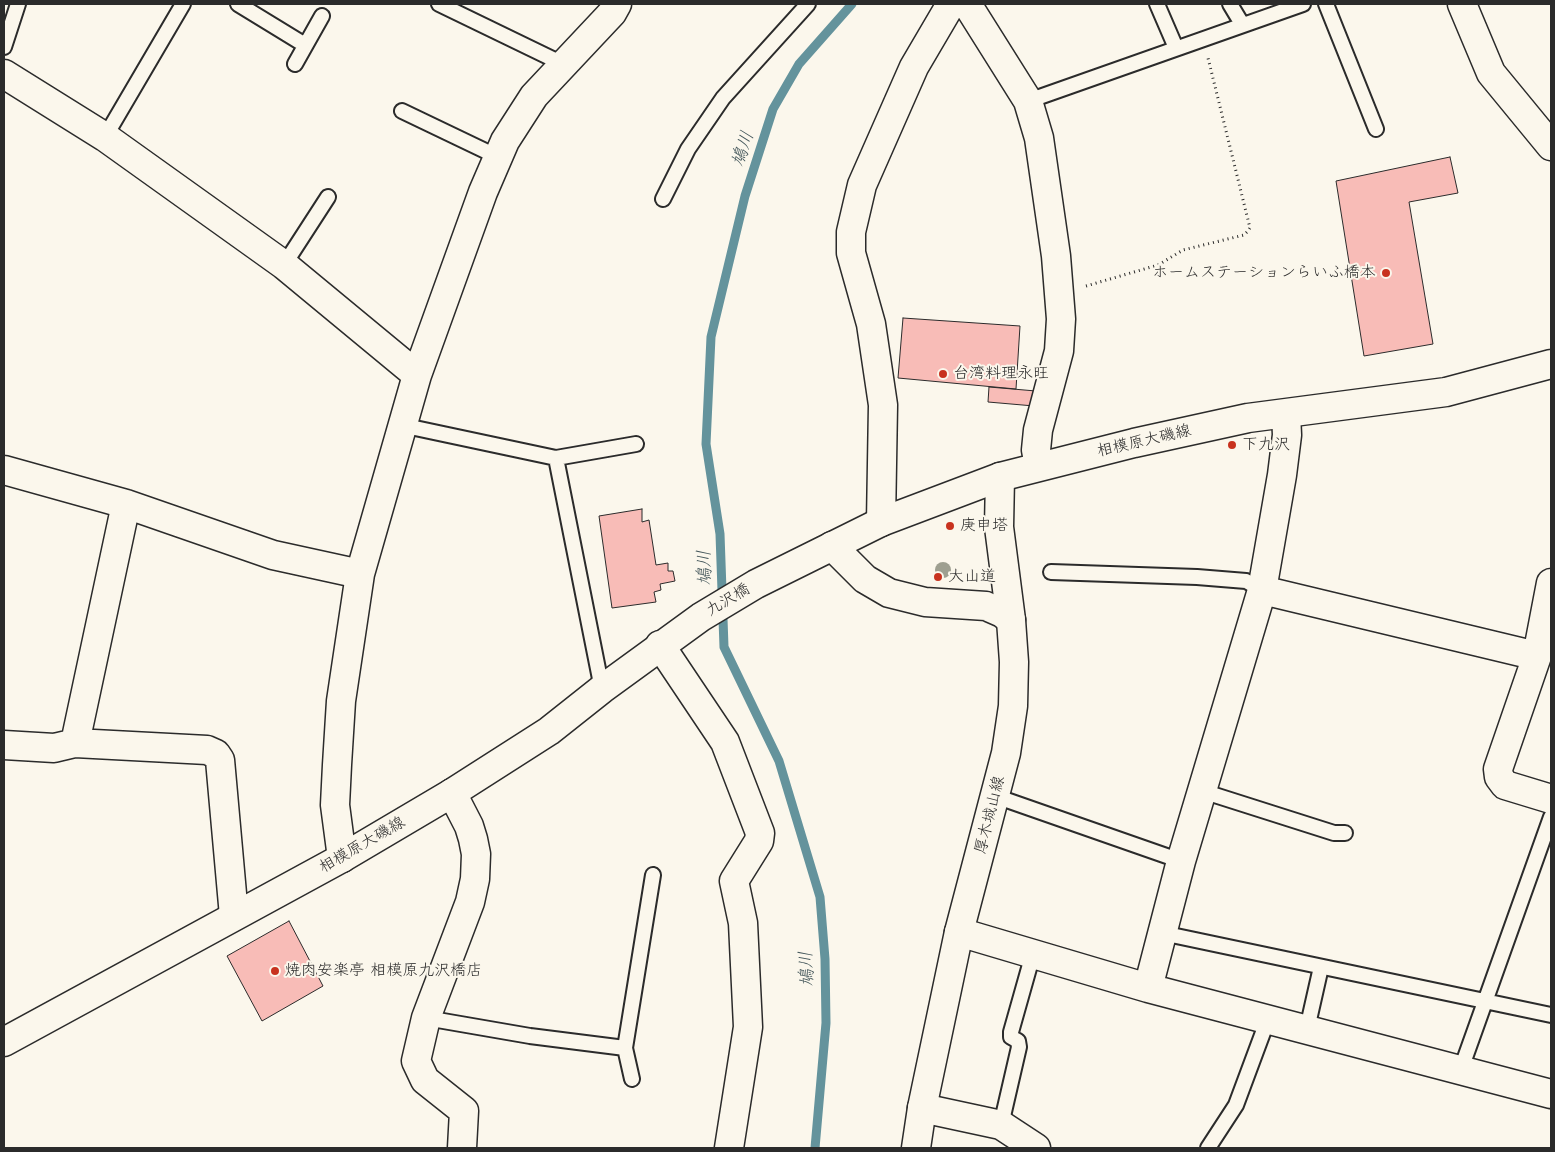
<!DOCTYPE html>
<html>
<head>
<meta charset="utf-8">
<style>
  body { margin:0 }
  #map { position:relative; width:1555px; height:1152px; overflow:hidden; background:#fbf7ec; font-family:"Playpen Sans",sans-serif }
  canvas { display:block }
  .frame { position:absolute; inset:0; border:5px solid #2b2b2b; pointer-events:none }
</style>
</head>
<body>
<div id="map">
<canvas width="1555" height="1152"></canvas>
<div class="frame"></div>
</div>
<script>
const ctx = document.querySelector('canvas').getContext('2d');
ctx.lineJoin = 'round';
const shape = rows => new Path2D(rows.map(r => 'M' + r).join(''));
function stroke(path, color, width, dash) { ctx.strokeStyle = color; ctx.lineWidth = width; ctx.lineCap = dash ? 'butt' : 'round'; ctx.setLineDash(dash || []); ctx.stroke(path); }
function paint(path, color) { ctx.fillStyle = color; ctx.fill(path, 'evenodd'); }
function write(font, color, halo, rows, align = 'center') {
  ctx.font = font + ' "Playpen Sans","Klee One",sans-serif'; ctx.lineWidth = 4; ctx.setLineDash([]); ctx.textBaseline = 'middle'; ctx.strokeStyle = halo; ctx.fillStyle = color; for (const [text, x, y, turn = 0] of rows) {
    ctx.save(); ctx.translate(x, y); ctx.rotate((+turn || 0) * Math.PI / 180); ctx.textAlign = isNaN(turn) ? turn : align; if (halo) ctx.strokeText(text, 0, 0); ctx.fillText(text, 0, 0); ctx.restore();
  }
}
const stream = shape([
  [815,1148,826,1023,825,959,820,897,779,761,724,647,720,534,706,444,711,337,745,196,773,109,799,64,852,4]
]);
const building = shape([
  [1450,157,1458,193,1409,202,1433,344,1364,356,1336,181,1450,157],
  [903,318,1020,326,1016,389,898,378,903,318],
  [989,387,1036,391,1034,406,988,402,989,387],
  [642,509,642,522,649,520,656,565,668,563,668,571,673,571,675,581,660,584,661,590,654,592,656,602,612,608,599,516,642,509],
  [289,921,323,986,262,1021,227,956,289,921]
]);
const path = shape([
  [1086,286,1158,265,1183,250,1244,235,1248,231,1250,228,1208,58]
]);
const service = shape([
  [238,4,305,45],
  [439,4,563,64],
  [1157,4,1176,48],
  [1230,4,1242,24],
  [1326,4,1376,129],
  [4,47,18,4],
  [295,64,322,16],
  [1028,101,1303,4],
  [402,111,498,157],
  [105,137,183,4],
  [663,199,688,149,723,98,808,4],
  [284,265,328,197],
  [402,423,415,428,556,458,602,689],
  [556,458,636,444],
  [1051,572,1197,577,1246,581,1262,590],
  [1202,791,1334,833,1345,833],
  [995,796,1181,861],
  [1162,933,1551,1015],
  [426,1018,530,1036,625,1048],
  [1307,1029,1321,967],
  [1461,1069,1551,817],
  [632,1079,625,1048,653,875],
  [1001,1125,1019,1047,1018,1041,1011,1037,1011,1032,1033,954],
  [1208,1148,1236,1105,1268,1019]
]);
const minor = shape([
  [967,4,1028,101,1039,138,1056,256,1061,319,1059,351,1038,430,1036,450,1039,466],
  [1462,4,1491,73,1551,146],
  [4,74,105,137,284,265,417,375],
  [4,470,126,504,273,555,360,574],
  [881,522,883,405,871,324,851,253,851,232,862,185,914,67,951,4],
  [832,546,865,579,889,593,925,602,986,606,1002,613,1011,620],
  [1551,583,1537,656,1498,769,1499,777,1505,785,1551,799],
  [1262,590,1537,656],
  [660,645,725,742,760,833,759,841,734,881,743,923,748,1027,729,1148],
  [75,743,126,504],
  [4,745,54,748,75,743,207,750,216,754,220,760,234,916],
  [452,793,469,826,473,839,476,854,475,879,470,902,426,1018,416,1061,425,1080,464,1111,462,1148],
  [342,858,335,805,337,765,341,701,360,574,417,375,483,192,505,141,534,96,612,13,617,4],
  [959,932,1148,988,1551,1094],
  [1148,988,1181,861,1262,590,1282,475,1287,435,1286,414],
  [922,1108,1001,1125,1036,1148]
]);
const secondary = shape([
  [916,1148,922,1108,959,932,1006,753,1013,706,1014,662,1011,620,999,527,1000,477]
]);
const primary = shape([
  [4,1042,342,858,452,793,549,731,602,689,701,617,756,584,881,522,1000,477,1134,443,1248,418,1446,392,1551,364]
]);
const trees = [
  [943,570]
];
const markers = [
  [1386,273,5,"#c8321e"],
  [943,374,5,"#c8321e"],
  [1232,445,5,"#c8321e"],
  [950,526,5,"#c8321e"],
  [938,577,5,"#c8321e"],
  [275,971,5,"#c8321e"]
];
const poiNames = [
  ["ホームステーションらいふ橋本",1376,273,"right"],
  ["台湾料理永旺",953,374],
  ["下九沢",1242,445],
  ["庚申塔",960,526],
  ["大山道",948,577],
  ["焼肉安楽亭 相模原九沢橋店",285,971]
];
const streetNames = [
  ["相模原大磯線",1144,441,-13],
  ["九沢橋",728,600,-31],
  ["厚木城山線",990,815,-76],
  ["相模原大磯線",362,845,-30]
];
const waterNames = [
  ["鳩川",743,149,-72],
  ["鳩川",705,568,-92],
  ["鳩川",807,969,-93]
];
stroke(stream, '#64939c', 9);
paint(building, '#f8bcb7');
stroke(building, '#2b2b2b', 1);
stroke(service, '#2b2b2b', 18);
stroke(minor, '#2b2b2b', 31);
stroke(secondary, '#2b2b2b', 31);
stroke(primary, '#2b2b2b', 31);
stroke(path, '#2b2b2b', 3, [1, 4]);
stroke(service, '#fbf7ec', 14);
stroke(minor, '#fbf7ec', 28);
stroke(secondary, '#fbf7ec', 28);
stroke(primary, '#fbf7ec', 28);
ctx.fillStyle = '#9e9f90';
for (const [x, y] of trees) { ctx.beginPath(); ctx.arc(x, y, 8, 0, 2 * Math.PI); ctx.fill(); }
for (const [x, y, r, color] of markers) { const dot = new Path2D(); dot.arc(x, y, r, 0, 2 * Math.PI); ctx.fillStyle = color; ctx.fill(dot); stroke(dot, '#fbf7ec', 2); }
write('16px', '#2b2b2b', '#fbf7ec', poiNames, 'left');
write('16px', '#2b2b2b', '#fbf7ec', streetNames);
write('italic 18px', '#43565a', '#fbf7ec', waterNames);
</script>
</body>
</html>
